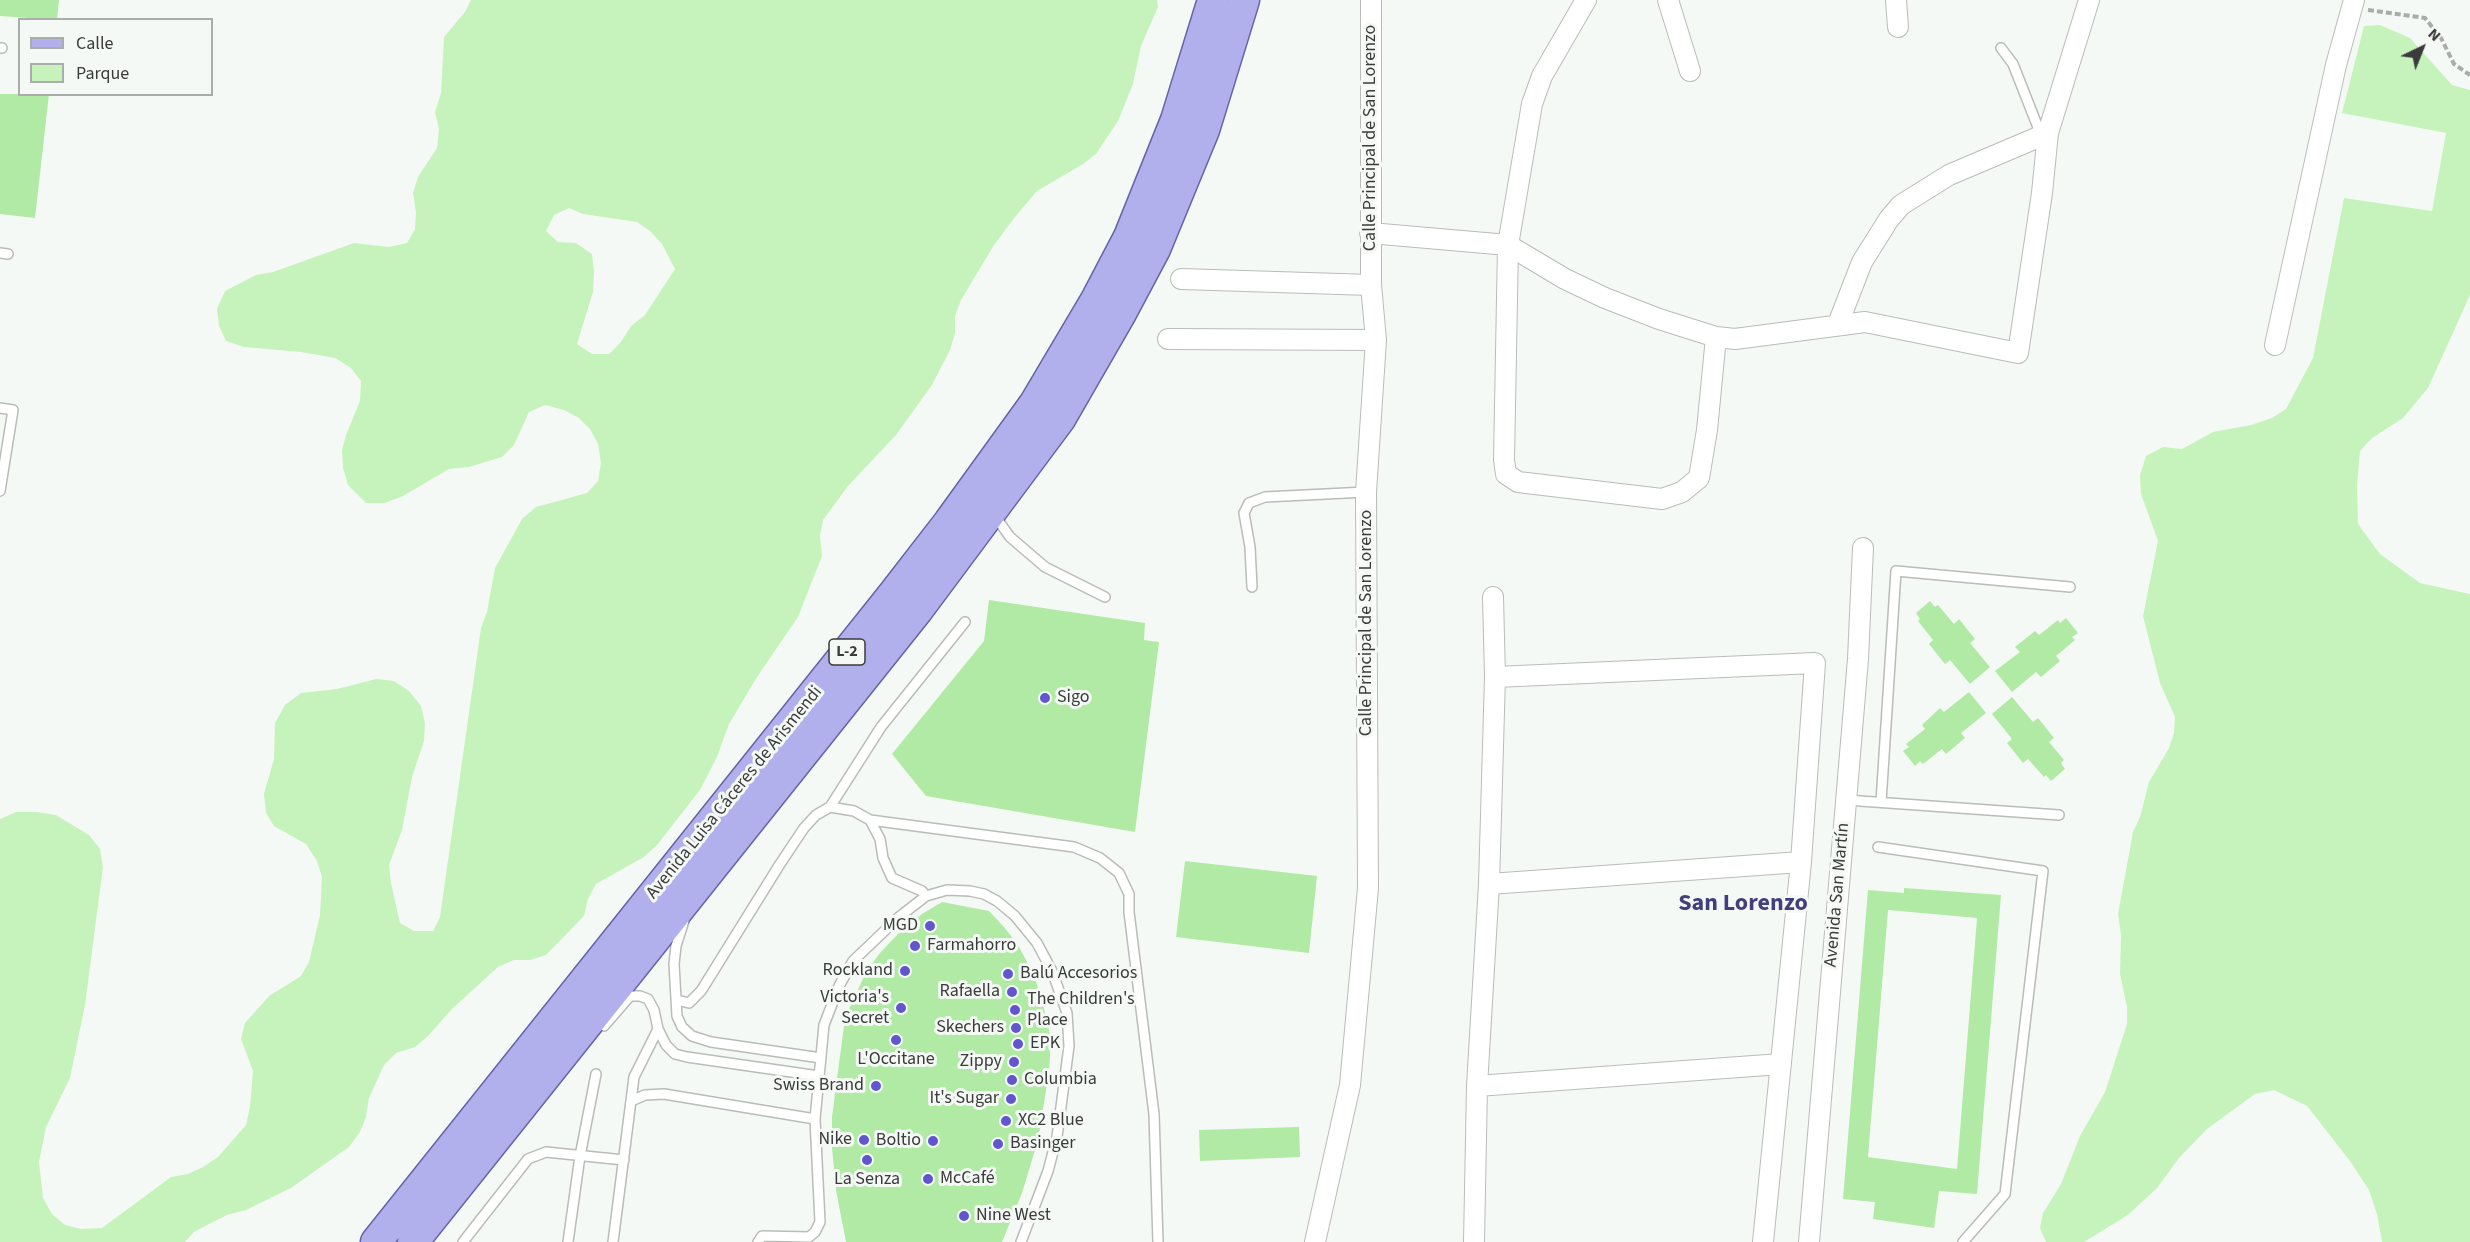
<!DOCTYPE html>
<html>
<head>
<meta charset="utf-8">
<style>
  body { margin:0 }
  #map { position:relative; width:2470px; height:1242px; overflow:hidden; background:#f5f9f5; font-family:"Source Sans 3",sans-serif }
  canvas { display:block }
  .legend { position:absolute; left:18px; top:18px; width:195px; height:78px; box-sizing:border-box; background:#f5f9f5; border:2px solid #aaadaa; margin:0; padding:8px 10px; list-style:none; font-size:18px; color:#3a3b3a }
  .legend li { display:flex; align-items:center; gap:12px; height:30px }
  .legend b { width:30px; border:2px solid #aaadaa }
  .north { position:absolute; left:2392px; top:18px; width:60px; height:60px; -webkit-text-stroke:4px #f5f9f5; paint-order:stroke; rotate:43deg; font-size:16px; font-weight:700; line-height:24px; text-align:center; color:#3a3b3a }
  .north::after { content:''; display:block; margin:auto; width:21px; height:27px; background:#3a3b3a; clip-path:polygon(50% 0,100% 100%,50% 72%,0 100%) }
</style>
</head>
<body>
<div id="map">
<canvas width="2470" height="1242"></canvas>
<ul class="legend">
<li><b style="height:8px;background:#b1afec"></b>Calle</li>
<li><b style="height:16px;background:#c6f3bc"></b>Parque</li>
</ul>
<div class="north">N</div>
</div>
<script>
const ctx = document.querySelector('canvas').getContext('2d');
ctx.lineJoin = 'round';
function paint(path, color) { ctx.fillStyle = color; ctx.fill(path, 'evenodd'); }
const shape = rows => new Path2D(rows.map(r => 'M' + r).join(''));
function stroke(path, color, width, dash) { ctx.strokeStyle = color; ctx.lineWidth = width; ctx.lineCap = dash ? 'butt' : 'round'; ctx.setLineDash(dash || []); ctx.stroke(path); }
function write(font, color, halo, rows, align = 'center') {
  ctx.font = font + ' "Source Sans 3",sans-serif'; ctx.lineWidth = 6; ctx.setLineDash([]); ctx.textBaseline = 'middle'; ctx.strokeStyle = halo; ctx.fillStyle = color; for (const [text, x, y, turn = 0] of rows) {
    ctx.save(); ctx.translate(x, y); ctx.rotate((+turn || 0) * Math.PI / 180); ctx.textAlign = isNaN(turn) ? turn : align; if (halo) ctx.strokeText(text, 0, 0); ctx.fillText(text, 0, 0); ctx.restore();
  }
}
const green = shape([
  [471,0,1157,0,1158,7,1141,46,1133,84,1118,121,1096,154,1083,164,1037,191,1015,217,994,245,961,300,955,316,955,333,950,350,932,385,896,435,848,486,823,520,820,536,822,556,798,617,757,677,729,724,717,757,700,790,657,845,644,857,596,884,588,899,584,916,546,955,530,960,514,960,498,967,452,1009,428,1036,415,1047,396,1053,384,1065,369,1098,366,1117,360,1132,349,1147,291,1188,246,1210,227,1215,211,1223,194,1232,185,1242,0,1242,0,819,16,812,37,812,56,815,89,835,100,849,103,867,85,1005,70,1078,46,1127,39,1162,43,1198,52,1214,65,1225,81,1229,102,1228,171,1177,188,1174,203,1167,218,1157,246,1125,250,1107,253,1071,241,1039,245,1023,269,996,301,976,309,962,320,915,322,877,317,861,306,844,274,826,266,813,264,794,274,759,275,723,285,705,301,693,337,689,376,679,394,681,409,691,421,706,425,723,424,741,412,777,402,830,389,865,391,883,400,923,414,931,433,931,440,917,481,628,487,612,495,568,522,519,536,507,587,493,598,481,601,463,598,444,590,429,579,418,564,410,545,405,529,412,514,445,502,457,469,467,449,469,403,496,385,503,366,503,348,485,343,468,342,450,346,435,360,401,361,381,351,368,335,358,301,352,244,347,226,341,219,326,217,309,225,291,256,275,273,272,354,243,389,247,407,243,415,229,416,212,413,193,418,177,437,148,439,129,435,112,441,93,444,37,465,12],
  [569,208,583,214,637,222,650,231,662,244,675,269,645,315,631,326,621,342,609,354,592,354,577,344,593,292,594,272,592,254,576,243,558,242,546,231,554,215],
  [2380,25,2410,38,2452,85,2470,90,2470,295,2428,388,2403,418,2372,438,2360,451,2357,486,2358,524,2380,554,2420,583,2470,594,2470,1242,2382,1242,2377,1214,2369,1190,2350,1161,2307,1106,2274,1090,2255,1094,2207,1129,2179,1158,2157,1188,2128,1215,2084,1242,2046,1242,2040,1228,2043,1213,2061,1184,2080,1136,2105,1092,2127,1024,2127,1007,2120,974,2121,935,2118,914,2133,832,2140,817,2149,782,2169,748,2174,733,2175,717,2160,683,2143,616,2158,541,2141,494,2140,475,2146,456,2163,447,2182,449,2213,432,2251,425,2272,418,2286,409,2313,358,2344,198,2432,211,2446,133,2342,113,2364,26]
]);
const building = shape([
  [0,0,59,0,57,20,0,16],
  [0,94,49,94,35,218,0,214],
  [989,600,1145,623,1144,640,1159,642,1135,832,926,796,892,754,984,641],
  [1930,601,1935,607,1938,605,1954,624,1959,619,1975,639,1970,643,1990,667,1970,684,1950,660,1945,664,1929,644,1933,640,1918,621,1920,619,1916,613],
  [2066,618,2078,633,2072,637,2075,640,2056,656,2060,661,2041,677,2036,672,2012,692,1995,671,2020,652,2015,647,2035,631,2039,635,2058,620,2060,623],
  [1969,692,1986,713,1961,733,1965,738,1946,754,1942,749,1923,764,1920,761,1915,766,1903,751,1909,747,1906,744,1925,729,1922,725,1940,708,1944,712],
  [2012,697,2033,722,2038,718,2054,738,2049,742,2064,760,2061,763,2065,769,2051,781,2046,775,2044,777,2028,759,2023,763,2007,743,2012,739,1992,714],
  [1185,861,1317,876,1309,953,1176,937],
  [1904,888,2001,895,1977,1194,1939,1191,1934,1228,1873,1219,1875,1202,1843,1199,1868,890,1904,893],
  [1888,910,1977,918,1957,1169,1868,1157],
  [942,902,989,911,1004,927,1018,945,1034,975,1043,1004,1051,1039,1049,1072,1038,1140,1022,1193,1002,1242,846,1242,836,1190,832,1148,832,1117,845,1018,866,972,880,953,898,934,922,914],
  [1299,1127,1300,1157,1200,1161,1199,1130]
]);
const path = shape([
  [2368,10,2425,18,2441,38,2454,64,2470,75]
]);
const lane = shape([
  [0,48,2,48],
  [2001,48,2013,64,2041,135],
  [0,253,8,254],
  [0,408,13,410,0,491],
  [995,516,1010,537,1045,567,1105,597],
  [1252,587,1250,547,1244,513,1249,503,1265,497,1366,492],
  [1846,800,2059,815],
  [1881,802,1896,571,2070,587],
  [830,807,881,727,965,622],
  [870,820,880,839,883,858,892,878,922,891,926,896],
  [1878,847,2043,871,2005,1194,1963,1242],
  [684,921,676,946,674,964,677,1016,682,1027,692,1036,711,1042,821,1058],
  [677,1000,689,1003,701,991,780,864,804,828,816,815,830,807,854,811,870,820,1074,847,1100,858,1119,873,1129,894,1129,912,1154,1114,1158,1242],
  [604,1026,630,996,640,996,648,999,654,1010,658,1029,666,1045,675,1054,687,1057,819,1076],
  [631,1101,645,1095,664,1094,815,1119],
  [463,1242,528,1159,546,1152,624,1160],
  [568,1242,580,1156,596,1074],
  [613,1242,634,1077,658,1029],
  [758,1242,762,1236,809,1237,815,1232,820,1222,815,1119,824,1025,839,986,853,961,899,917,926,896,947,890,970,891,984,894,997,901,1015,916,1037,943,1052,971,1067,1013,1069,1046,1057,1137,1048,1171,1021,1242]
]);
const street = shape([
  [1586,0,1542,76,1532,104,1508,245,1504,460,1506,474,1518,482,1662,499,1682,492,1699,478,1707,430,1716,337],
  [1668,0,1690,71],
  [1896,0,1898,27],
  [1370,233,1508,245,1565,279,1605,298,1659,319,1716,337,1735,339,1865,322,2018,353,2042,193,2048,133,2089,0],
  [1181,279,1371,285],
  [1838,324,1862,262,1889,219,1901,205,1949,175,2048,133],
  [1168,339,1376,340],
  [2275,345,2336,65,2354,0],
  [1495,677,1815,663,1801,862,1763,1242],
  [1489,884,1801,862],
  [1477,1086,1781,1064],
  [1315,1242,1350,1085,1368,888,1366,492,1376,340,1371,285,1371,0],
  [1474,1242,1477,1086,1489,884,1495,677,1493,597],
  [1809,1242,1858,659,1863,548]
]);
const primary = shape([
  [376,1242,894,593,949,522,1035,403,1096,300,1129,237,1176,120,1213,0],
  [413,1242,917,611,1060,419,1121,313,1155,249,1204,130,1244,0]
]);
const markers = [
  [1045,698,6,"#6156ce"],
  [930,926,6,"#6156ce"],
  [915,946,6,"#6156ce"],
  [905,971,6,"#6156ce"],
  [1008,974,6,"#6156ce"],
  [1012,992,6,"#6156ce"],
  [901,1008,6,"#6156ce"],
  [1015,1010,6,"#6156ce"],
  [1016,1028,6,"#6156ce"],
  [896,1040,6,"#6156ce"],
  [1018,1044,6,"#6156ce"],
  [1014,1062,6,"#6156ce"],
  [1012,1080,6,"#6156ce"],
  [876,1086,6,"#6156ce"],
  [1011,1099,6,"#6156ce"],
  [1006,1121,6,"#6156ce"],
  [864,1140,6,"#6156ce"],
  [933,1141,6,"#6156ce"],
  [998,1144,6,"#6156ce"],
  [867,1160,6,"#6156ce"],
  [928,1179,6,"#6156ce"],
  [964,1216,6,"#6156ce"]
];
const shields = [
  [847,652,36]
];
const shieldNames = [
  ["L-2",847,652]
];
const streetNames = [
  ["Calle Principal de San Lorenzo",1371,138,-90],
  ["Calle Principal de San Lorenzo",1367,623,-90],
  ["Avenida Luisa Cáceres de Arismendi",735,793,-51],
  ["Avenida San Martín",1838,895,-85]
];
const poiNames = [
  ["Sigo",1057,698],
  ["MGD",918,926,"right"],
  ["Farmahorro",927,946],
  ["Rockland",893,971,"right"],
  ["Balú Accesorios",1020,974],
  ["Rafaella",1000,992,"right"],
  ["Victoria's",889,998,"right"],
  ["Secret",889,1019,"right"],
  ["The Children's",1027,1000],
  ["Place",1027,1021],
  ["Skechers",1004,1028,"right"],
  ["EPK",1030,1044],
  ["L'Occitane",896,1060,"center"],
  ["Zippy",1002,1062,"right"],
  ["Columbia",1024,1080],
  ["Swiss Brand",864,1086,"right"],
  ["It's Sugar",999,1099,"right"],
  ["XC2 Blue",1018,1121],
  ["Nike",852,1140,"right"],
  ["Boltio",921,1141,"right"],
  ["Basinger",1010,1144],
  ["McCafé",940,1179],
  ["La Senza",867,1180,"center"],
  ["Nine West",976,1216]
];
const districtNames = [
  ["San Lorenzo",1743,905]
];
paint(green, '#c6f3bc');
paint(building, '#b0eaa4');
stroke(lane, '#b9bcb8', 12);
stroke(street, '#b9bcb8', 22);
stroke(primary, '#6663a6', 33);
stroke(path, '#a9aca9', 4, [6, 3]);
stroke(lane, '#fff', 9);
stroke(street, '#fff', 20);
stroke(primary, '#b1afec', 30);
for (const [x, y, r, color] of markers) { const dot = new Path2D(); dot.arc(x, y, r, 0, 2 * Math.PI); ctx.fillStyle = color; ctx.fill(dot); stroke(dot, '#f5f9f5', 2); }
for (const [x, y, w] of shields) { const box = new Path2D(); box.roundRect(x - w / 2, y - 13, w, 26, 4.5); ctx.fillStyle = '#f5f9f5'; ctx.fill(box); stroke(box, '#3a3b3a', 1.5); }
write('bold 16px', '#3a3b3a', null, shieldNames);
write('18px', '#3a3b3a', '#f5f9f5', streetNames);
write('18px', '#3a3b3a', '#f5f9f5', poiNames, 'left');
write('bold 24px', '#413f7c', '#f5f9f5', districtNames);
</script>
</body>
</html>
